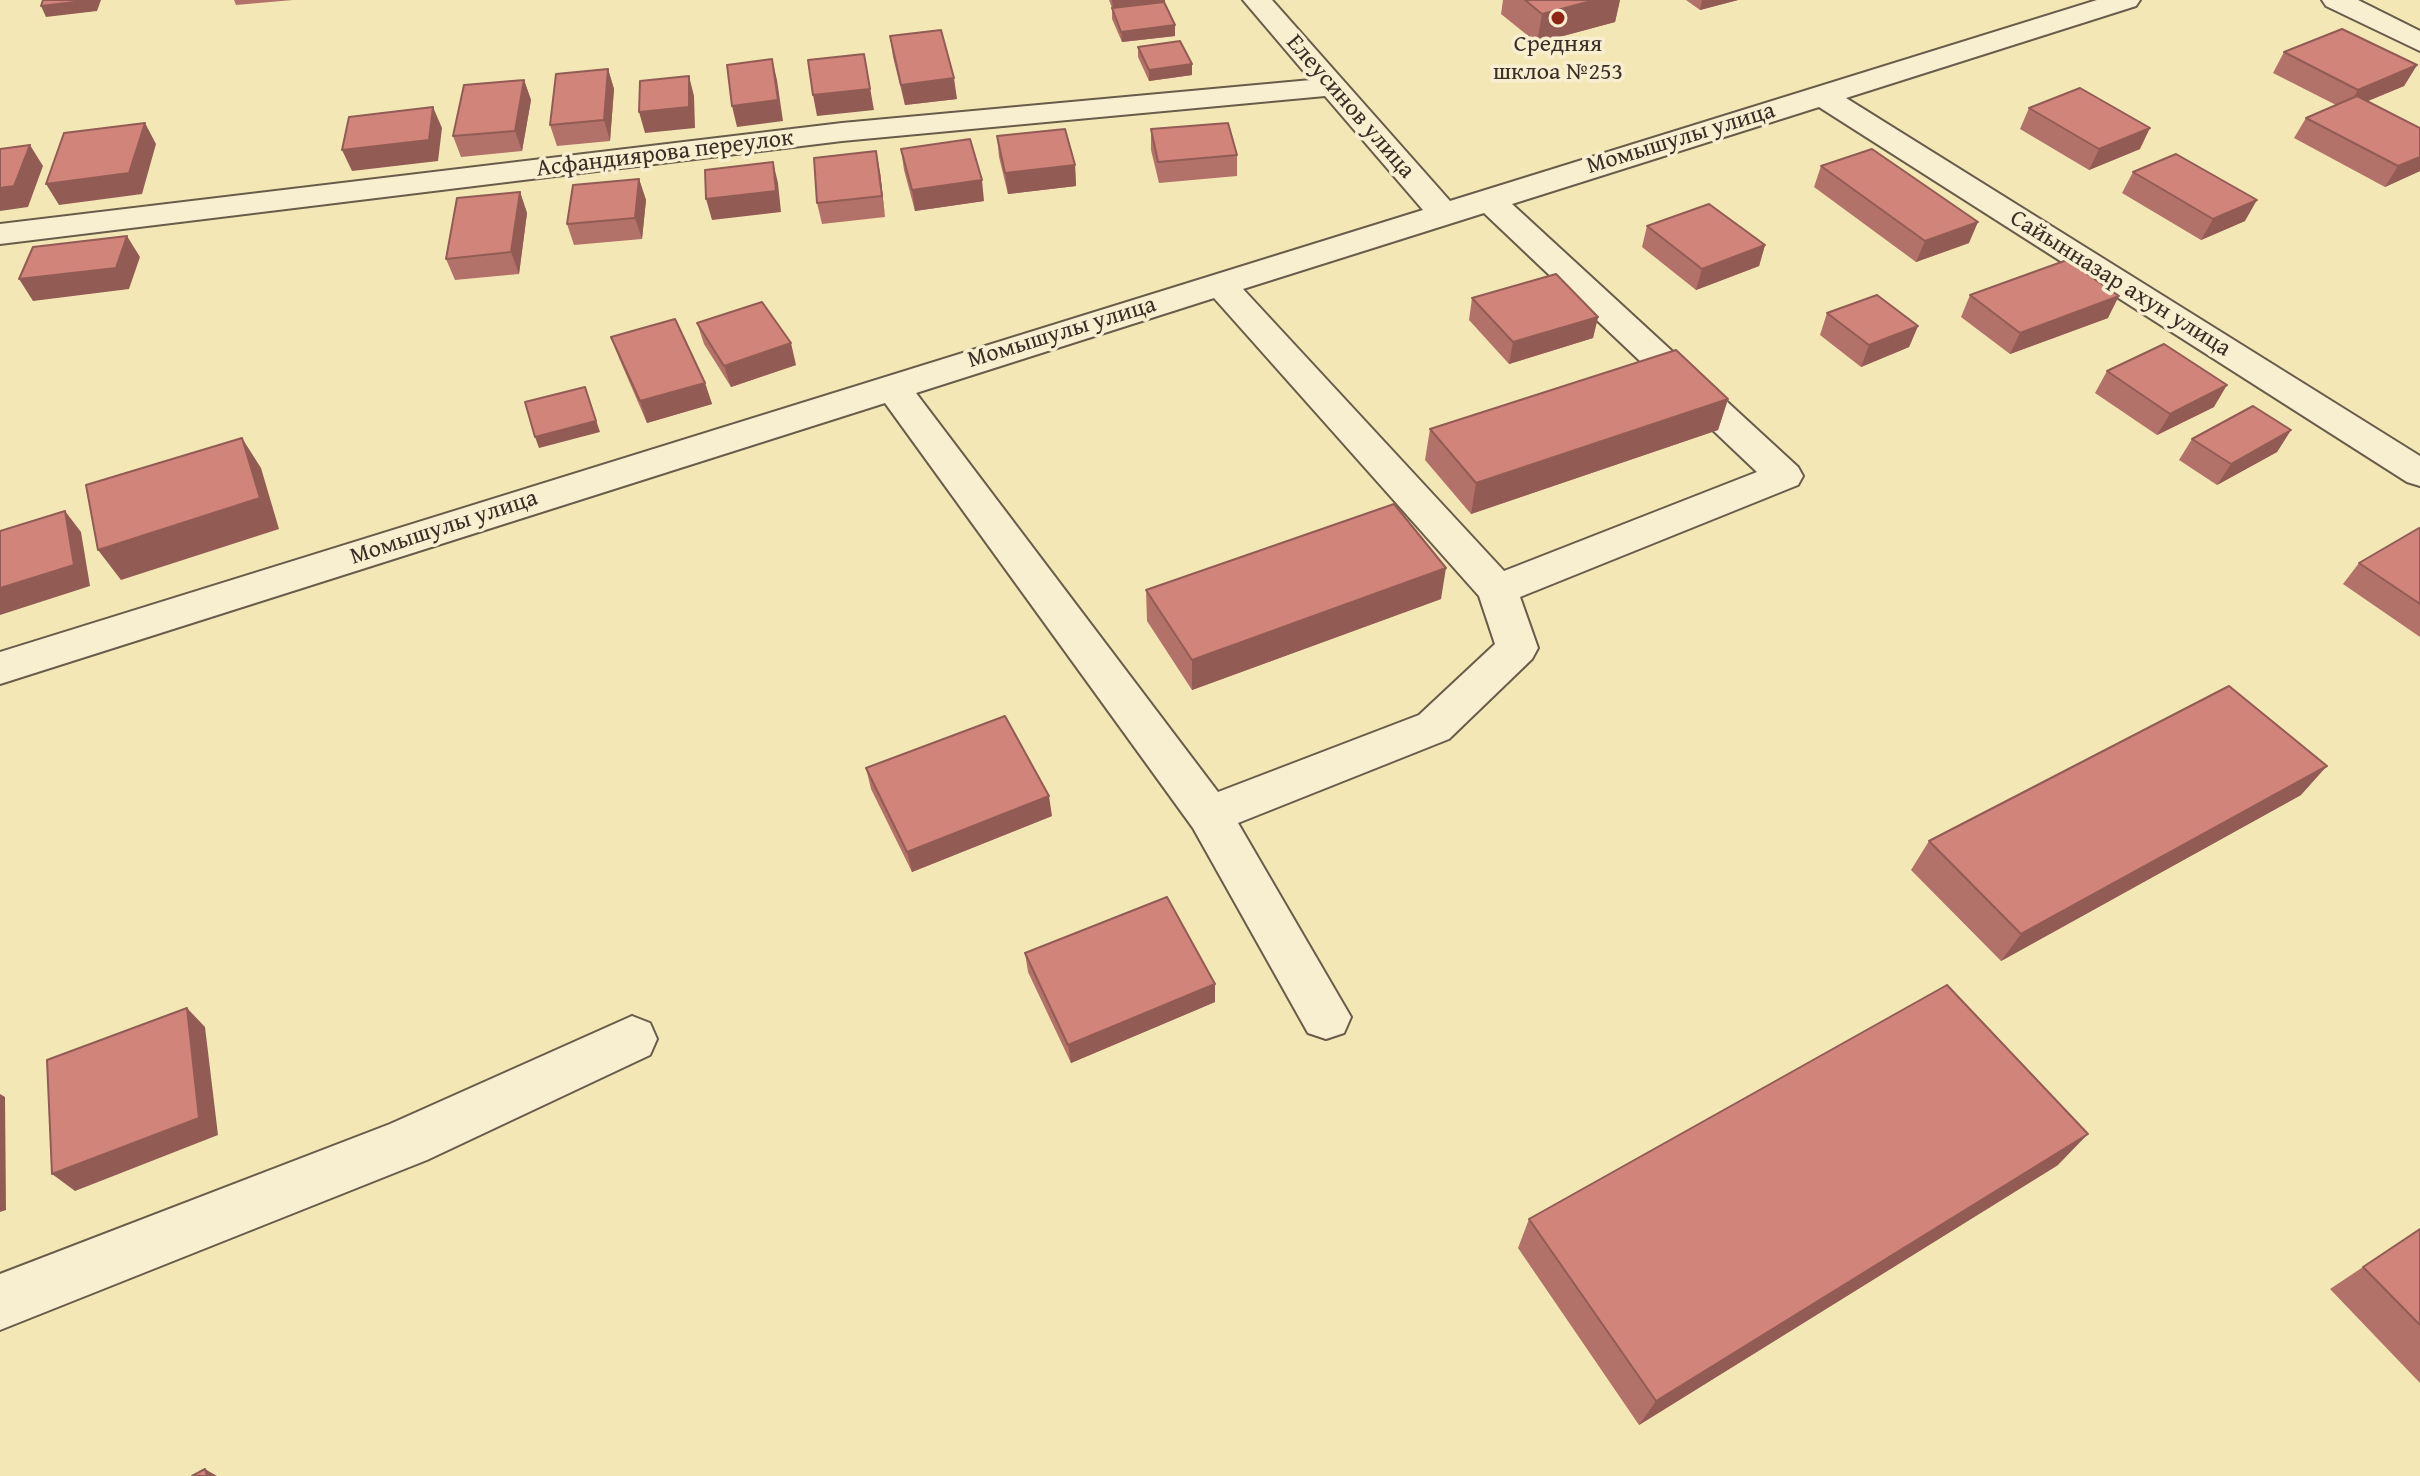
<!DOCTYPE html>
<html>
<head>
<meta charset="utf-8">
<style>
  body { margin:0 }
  canvas { display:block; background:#f4e7b6 }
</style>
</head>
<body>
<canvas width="2420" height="1476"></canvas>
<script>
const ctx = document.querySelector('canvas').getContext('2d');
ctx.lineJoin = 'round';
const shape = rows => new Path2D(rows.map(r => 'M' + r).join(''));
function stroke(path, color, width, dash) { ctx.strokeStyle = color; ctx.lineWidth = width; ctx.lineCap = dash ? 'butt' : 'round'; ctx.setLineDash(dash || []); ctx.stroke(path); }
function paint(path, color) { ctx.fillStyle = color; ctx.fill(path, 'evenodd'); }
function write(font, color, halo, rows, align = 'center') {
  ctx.font = font + ' "Gentium Book Plus",serif'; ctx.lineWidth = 7; ctx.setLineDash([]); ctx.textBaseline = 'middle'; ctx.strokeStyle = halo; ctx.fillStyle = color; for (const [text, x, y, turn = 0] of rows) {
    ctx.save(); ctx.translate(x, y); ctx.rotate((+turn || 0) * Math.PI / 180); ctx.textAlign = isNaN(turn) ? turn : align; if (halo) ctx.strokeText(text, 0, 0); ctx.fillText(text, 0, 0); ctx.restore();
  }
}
const minor = shape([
  [1243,0,1272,0,1450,201,2097,0,2140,0,2136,6,1846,98,2420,456,2420,486,2407,482,1819,107,1512,204,1798,467,1803,476,1798,485,1520,597,1538,648,1532,659,1449,739,1238,823,1351,1017,1344,1033,1326,1039,1308,1033,1193,828,885,403,0,684,0,652,1423,210,1325,96,842,141,0,244,0,224,842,123,1311,80,1243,0],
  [1484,213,1757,472,1504,571,1243,289,1484,213],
  [1214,298,1479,596,1495,644,1419,715,1218,792,916,393,1214,298],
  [2322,0,2358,0,2420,31,2420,51,2326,6,2322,0],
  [632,1016,650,1023,657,1039,650,1055,427,1160,0,1330,0,1274,390,1124,632,1016]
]);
const wall = shape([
  [234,0,293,0,236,5],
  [1109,0,1165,0,1165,4,1175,36,1122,42,1112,19,1112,8],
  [1503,0,1620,0,1615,22,1537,43,1501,14],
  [1686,0,1738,0,1700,10],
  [890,36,957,99,905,105,893,57],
  [1138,47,1192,64,1192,75,1149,81,1138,57],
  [2284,52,2417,65,2404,86,2368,101,2420,128,2420,171,2385,187,2294,138,2306,118,2336,105,2273,73],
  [608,69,614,89,610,141,557,146,550,125],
  [524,80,531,100,522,151,461,157,453,136],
  [2029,108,2140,149,2089,170,2020,129],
  [1151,129,1237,155,1237,176,1159,183,1151,150],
  [997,136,1075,165,1076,186,1008,194,999,157],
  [901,149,984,201,915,211,904,170],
  [1821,166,1969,243,1916,262,1814,187],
  [880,172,885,217,822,224,817,203],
  [2133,172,2245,221,2201,240,2122,193],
  [639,179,646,200,642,239,574,245,567,224],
  [520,192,527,213,519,274,455,280,446,259],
  [1647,226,1765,245,1759,266,1696,290,1642,247],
  [1970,295,2108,318,2010,354,1961,317],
  [1472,298,1598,317,1593,338,1509,364,1469,320],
  [1827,313,1918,326,1909,347,1861,367,1820,335],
  [697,323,796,365,731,387,704,344],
  [611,337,705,383,712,404,647,423,619,358],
  [2107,371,2214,407,2157,435,2095,393],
  [1728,399,1718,430,1471,514,1425,460,1430,429],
  [2291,430,2277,452,2217,485,2179,460,2192,439],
  [2420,529,2420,637,2343,584,2359,563],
  [1146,590,1441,599,1192,690,1147,621],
  [866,768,1052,816,912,872,871,789],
  [2301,795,2001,961,1911,870,1929,841],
  [1025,953,1215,984,1215,1002,1071,1063,1028,972],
  [2058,1165,1639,1425,1518,1248,1529,1219],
  [2420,1229,2420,1383,2330,1289]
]);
const shadedWall = shape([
  [92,0,101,0,97,11,46,17,41,6],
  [1112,0,1165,0,1165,5,1113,10],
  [1595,0,1620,0,1615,22,1537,43,1542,14],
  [1702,0,1738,0,1700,10],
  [1175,25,1175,36,1122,42,1121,32],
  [864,54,874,110,817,116,813,95],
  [772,59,777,80,783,121,737,127,732,106],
  [1192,64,1192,75,1149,81,1149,70],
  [2417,65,2404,86,2346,110,2358,90],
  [608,69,614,89,610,141,604,120],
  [689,76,694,96,695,128,645,133,639,112],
  [954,78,957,99,905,105,901,85],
  [524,80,531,100,522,151,515,131],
  [433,107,442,128,438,161,352,171,342,150],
  [145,123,156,144,142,194,59,205,46,184],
  [2150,128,2140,149,2089,170,2099,149],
  [30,145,43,166,28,207,0,211,0,188],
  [876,151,880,172,885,217,882,196],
  [2420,157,2420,171,2385,187,2398,166],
  [773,162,778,183,781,212,712,220,706,199],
  [1075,165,1076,186,1008,194,1005,173],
  [639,179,646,200,642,239,635,218],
  [982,180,984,201,915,211,912,190],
  [520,192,527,213,519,274,511,252],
  [2257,200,2245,221,2201,240,2213,219],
  [1978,222,1969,243,1916,262,1925,241],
  [127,236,140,257,129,289,33,301,19,279],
  [1765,245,1759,266,1696,290,1702,269],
  [2119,296,2108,318,2010,354,2020,333],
  [1598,317,1593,338,1509,364,1513,342],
  [1918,326,1909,347,1861,367,1869,345],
  [791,343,796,365,731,387,724,366],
  [705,383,712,404,647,423,640,401],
  [2227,385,2214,407,2157,435,2170,414],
  [585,387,600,432,539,448,535,437],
  [1728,399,1718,430,1471,514,1476,483],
  [2291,430,2277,452,2217,485,2231,464],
  [242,438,261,468,279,529,121,580,98,550],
  [65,511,81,532,90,586,0,615,0,588],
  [1446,568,1441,599,1192,690,1192,660],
  [2327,766,2301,795,2001,961,2021,934],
  [1049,796,1052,816,912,872,907,852],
  [1215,984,1215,1002,1071,1063,1068,1045],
  [187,1008,205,1027,218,1135,75,1191,52,1174],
  [0,1094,5,1097,6,1210,0,1212],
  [2088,1134,2058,1165,1639,1425,1656,1401],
  [205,1469,217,1476,207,1476]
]);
const building = shape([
  [43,0,92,0,41,6,43,0],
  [1525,0,1595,0,1542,14,1525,0],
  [1164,2,1175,25,1121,32,1112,8,1164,2],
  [2342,29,2417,65,2358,90,2284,52,2342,29],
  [941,30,954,78,901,85,890,36,941,30],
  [1180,41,1192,64,1149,70,1138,47,1180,41],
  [864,54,870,89,813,95,808,60,864,54],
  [772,59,778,100,732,106,727,65,772,59],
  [608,69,604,120,550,125,556,74,608,69],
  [689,76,689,107,639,112,640,81,689,76],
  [524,80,515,131,453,136,464,85,524,80],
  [2080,88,2150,128,2099,149,2029,108,2080,88],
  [2357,96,2420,128,2420,157,2398,166,2306,118,2357,96],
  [433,107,429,140,342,150,349,117,433,107],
  [145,123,129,173,46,184,64,133,145,123],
  [1228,123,1237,155,1158,162,1151,129,1228,123],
  [1065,129,1075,165,1005,173,997,136,1065,129],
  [970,139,982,180,912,190,901,149,970,139],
  [30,145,14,186,0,188,0,149,30,145],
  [1872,149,1978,222,1925,241,1821,166,1872,149],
  [876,151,882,196,817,203,814,158,876,151],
  [2176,154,2257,200,2213,219,2133,172,2176,154],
  [773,162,776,191,706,199,705,170,773,162],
  [639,179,635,218,567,224,573,185,639,179],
  [520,192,511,252,446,259,457,198,520,192],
  [1709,204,1765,245,1702,269,1647,226,1709,204],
  [127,236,116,268,19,279,33,247,127,236],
  [2067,260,2119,296,2020,333,1970,295,2067,260],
  [1556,274,1598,317,1513,342,1472,298,1556,274],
  [1877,295,1918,326,1869,345,1827,313,1877,295],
  [762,302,791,343,724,366,697,323,762,302],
  [675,319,705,383,640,401,611,337,675,319],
  [2164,344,2227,385,2170,414,2107,371,2164,344],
  [1676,350,1728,399,1476,483,1430,429,1676,350],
  [585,387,596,421,535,437,525,402,585,387],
  [2253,406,2291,430,2231,464,2192,439,2253,406],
  [242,438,260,498,98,550,86,485,242,438],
  [1394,504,1446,568,1192,660,1146,590,1394,504],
  [65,511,74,565,0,588,0,531,65,511],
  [2419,528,2420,529,2420,604,2359,563,2419,528],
  [2229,686,2327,766,2021,934,1929,841,2229,686],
  [1005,716,1049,796,907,852,866,768,1005,716],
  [1167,897,1215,984,1068,1045,1025,953,1167,897],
  [1947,985,2088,1134,1656,1401,1529,1219,1947,985],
  [187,1008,199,1118,52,1174,47,1060,187,1008],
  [2420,1229,2420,1325,2363,1267,2420,1229],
  [205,1469,207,1476,192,1476,205,1469]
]);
const markers = [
  [1558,18,8,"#8f2418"]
];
const farPoinames = [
  ["Средняя",1558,45],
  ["шклоа №253",1558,73]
];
const farStreetnames = [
  ["Елеусинов улица",1350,107,49],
  ["Момышулы улица",1681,139,-17],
  ["Асфандиярова переулок",665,154,-7],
  ["Сайынназар ахун улица",2120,284,32],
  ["Момышулы улица",1062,333,-17],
  ["Момышулы улица",444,528,-18]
];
stroke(minor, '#685c4a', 4);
paint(minor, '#f8efd0');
paint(wall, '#b37269');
paint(shadedWall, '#925c55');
paint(building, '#d0847a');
stroke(building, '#925c55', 2);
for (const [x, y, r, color] of markers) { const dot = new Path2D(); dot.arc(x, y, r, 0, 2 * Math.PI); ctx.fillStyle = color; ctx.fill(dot); stroke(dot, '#f8efd0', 3); }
write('24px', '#3a2e26', '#f8efd0', farPoinames);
write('24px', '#3a2e26', '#f8efd0', farStreetnames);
</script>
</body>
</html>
